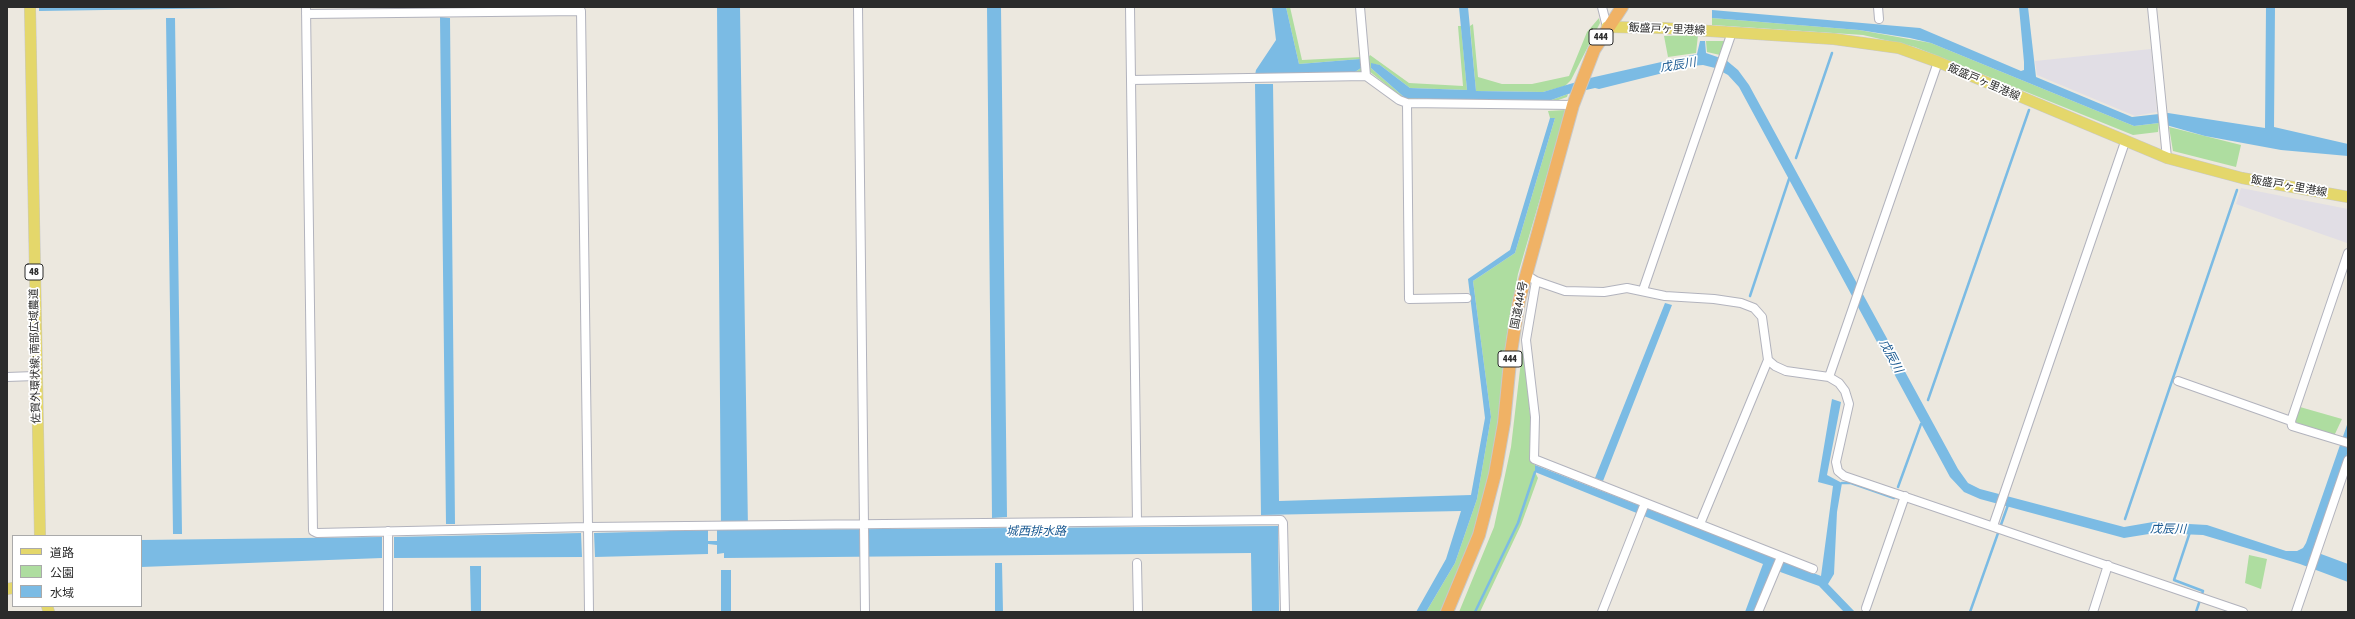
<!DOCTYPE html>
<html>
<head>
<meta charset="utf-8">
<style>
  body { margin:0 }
  #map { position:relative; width:2355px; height:619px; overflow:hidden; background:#ece8df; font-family:"Asap Condensed","Noto Sans JP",sans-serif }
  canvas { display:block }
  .frame { position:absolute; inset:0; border:8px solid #2b2b2b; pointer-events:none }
  .legend { position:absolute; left:12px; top:535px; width:130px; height:72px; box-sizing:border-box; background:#fff; border:1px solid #aaa; margin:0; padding:5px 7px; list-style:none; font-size:12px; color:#2b2b2b }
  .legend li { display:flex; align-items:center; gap:8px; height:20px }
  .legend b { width:20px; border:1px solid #aaa }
</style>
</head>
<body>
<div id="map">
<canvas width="2355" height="619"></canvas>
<div class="frame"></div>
<ul class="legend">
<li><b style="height:5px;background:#e4d76b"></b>道路</li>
<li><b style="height:11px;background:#aedda0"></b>公園</li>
<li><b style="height:11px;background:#7bbbe4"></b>水域</li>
</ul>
</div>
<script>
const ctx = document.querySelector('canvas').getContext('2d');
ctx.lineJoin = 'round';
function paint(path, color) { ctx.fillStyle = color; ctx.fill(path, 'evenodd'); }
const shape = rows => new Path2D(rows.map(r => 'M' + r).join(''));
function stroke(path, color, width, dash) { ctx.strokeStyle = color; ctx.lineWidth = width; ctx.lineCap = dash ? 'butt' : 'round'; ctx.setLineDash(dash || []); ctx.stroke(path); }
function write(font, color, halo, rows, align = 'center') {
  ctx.font = font + ' "Asap Condensed","Noto Sans JP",sans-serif'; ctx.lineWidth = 3.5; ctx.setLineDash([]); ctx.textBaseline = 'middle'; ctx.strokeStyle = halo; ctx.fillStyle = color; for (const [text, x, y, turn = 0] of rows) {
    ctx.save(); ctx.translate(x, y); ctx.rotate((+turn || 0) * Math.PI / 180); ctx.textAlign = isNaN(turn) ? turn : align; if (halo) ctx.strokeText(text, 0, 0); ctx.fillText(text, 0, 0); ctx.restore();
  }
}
const industrial = shape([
  [2151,49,2157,112,2135,116,2037,75,2035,61],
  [2241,188,2348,209,2347,243,2236,204]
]);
const green = shape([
  [1286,7,1290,7,1302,60,1362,57,1363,74,1266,75,1355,72,1361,68,1360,59,1299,64],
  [1599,18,1600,23,1571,80,1565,86,1543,92,1476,91,1470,26,1473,24,1478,77,1502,84,1532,84,1569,76,1587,32],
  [1712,18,1859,30,1931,43,2134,126,2159,123,2158,132,2133,135,1915,47,1863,35,1712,25],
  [1458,26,1461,26,1467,90,1410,88,1380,65,1371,64,1371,68,1405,98,1543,103,1568,94,1567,97,1544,105,1404,99,1369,71,1368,58,1370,55,1409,83,1463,86],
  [1698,35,1696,53,1668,57,1664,36],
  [1706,41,1725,41,1720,55,1707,52],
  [1566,110,1518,274,1507,334,1497,429,1489,476,1474,531,1449,595,1440,612,1426,612,1455,563,1477,499,1491,417,1473,281,1515,253,1555,118,1550,118,1548,111],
  [2169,127,2241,145,2236,167,2173,151],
  [1523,344,1530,414,1530,460,1535,465,1535,472,1538,478,1521,525,1480,612,1459,612,1494,527,1511,447],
  [2300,407,2342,419,2334,436,2295,422],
  [2249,555,2267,559,2261,589,2245,583]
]);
const water = shape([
  [39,7,302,7,39,11],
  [717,7,740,7,748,530,1278,526,1279,612,1252,612,1251,553,724,558,724,553,717,554,717,545,708,544,708,554,595,557,594,533,708,530,708,541,717,541,717,530,721,530],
  [987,7,1001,7,1007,517,992,518],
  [1272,7,1286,7,1299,64,1360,59,1361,68,1355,72,1255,75,1256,70,1276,40],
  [1459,7,1468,7,1476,91,1543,92,1590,78,1697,54,1700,41,1705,41,1706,53,1726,60,1738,70,1749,85,1958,469,1968,483,1980,489,2124,527,2153,522,2207,525,2286,551,2297,551,2303,548,2306,543,2348,422,2347,454,2313,551,2348,564,2348,582,2300,564,2203,535,2155,533,2124,538,1980,499,1964,492,1950,477,1739,87,1728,75,1715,68,1703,65,1691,66,1599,89,1595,88,1568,94,1543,103,1405,98,1371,68,1371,63,1380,65,1410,88,1467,90],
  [2019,7,2028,7,2036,77,2132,117,2168,113,2265,128,2266,7,2275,7,2274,127,2348,144,2348,156,2281,150,2205,136,2159,123,2134,126,1931,43,1910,38,1859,30,1712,18,1712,10,1920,28,2021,71,2024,70,2024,62],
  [440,17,450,18,455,524,446,524],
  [166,18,175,18,182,534,173,534],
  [1255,84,1273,84,1279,501,1471,495,1485,418,1468,279,1510,250,1550,118,1555,118,1515,253,1473,281,1491,417,1477,499,1455,563,1426,612,1416,612,1446,559,1461,511,1261,515],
  [1665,303,1672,305,1603,481,1595,478],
  [1832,399,1841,402,1827,475,1842,483,1837,512,1834,574,1828,584,1855,612,1844,612,1819,586,1772,569,1755,612,1745,612,1763,564,1535,472,1535,465,1821,576,1833,486,1818,482],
  [581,533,582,557,394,558,394,537],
  [382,537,382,558,141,567,141,540],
  [995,563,1002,563,1003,612,995,612],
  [470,566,481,566,481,612,471,612],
  [721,570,731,570,731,612,721,612]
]);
const stream = shape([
  [1796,158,1832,53],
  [1750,296,1789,179],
  [1928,400,2029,110],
  [1842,483,1851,483,1894,498],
  [1898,487,1921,424],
  [2125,519,2237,190],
  [2190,532,2174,580,2203,591,2196,612],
  [1475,612,1518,523,1535,472],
  [1970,612,2008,505]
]);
const minor = shape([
  [306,7,313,531,317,533,588,527,589,612],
  [858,7,865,612],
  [1130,7,1137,521],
  [1360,7,1366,76],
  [1602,7,1607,27],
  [1878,7,1879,19],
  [2152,7,2167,158],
  [306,14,581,11,588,527,1281,520,1283,523,1285,612],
  [1131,80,1366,76,1399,100,1407,103,1573,105],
  [1407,103,1409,299,1467,298],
  [2348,253,2291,421,2292,426,2348,443],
  [1525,274,1536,281,1565,291,1604,292,1627,288,1665,296,1714,299,1741,303,1754,308,1762,317,1768,360,1775,366,1786,371,1829,377,1839,383,1845,391,1849,404,1836,462,1838,471,1844,476,2243,612],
  [1536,281,1526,340,1535,417,1534,459,1813,569],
  [1643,290,1732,32],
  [7,377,35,376],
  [1829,377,1938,62],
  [2178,381,2291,421],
  [1700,524,1768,360],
  [1993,526,2125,142],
  [1137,563,1138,612],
  [1866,608,1905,496],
  [388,612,388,531],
  [1602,612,1645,503],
  [1758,612,1781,557],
  [2093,612,2108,565],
  [2296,612,2348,460]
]);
const major = shape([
  [30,7,40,536],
  [1607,27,1663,28,1834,39,1899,48,1938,62,2167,158,2242,178,2348,197],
  [7,589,13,588],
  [47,606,49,612]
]);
const highway = shape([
  [1447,612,1479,535,1495,474,1504,423,1511,352,1519,301,1573,105,1594,50,1622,7]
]);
const shields = [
  [1601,37,24],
  [34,272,18],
  [1510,359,24]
];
const shieldNames = [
  ["444",1601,37],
  ["48",34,272],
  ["444",1510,359]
];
const streetNames = [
  ["飯盛戸ヶ里港線",1667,29,2],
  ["飯盛戸ヶ里港線",1984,82,23],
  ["飯盛戸ヶ里港線",2289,186,10],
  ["国道444号",1519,305,-79],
  ["佐賀外環状線; 南部広域農道",35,356,-91]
];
const waterNames = [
  ["戊辰川",1678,65,-9],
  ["戊辰川",1891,356,62],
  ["戊辰川",2168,529,1],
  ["城西排水路",1036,531]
];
paint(industrial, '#e1dee5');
paint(green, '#aedda0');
paint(water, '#7bbbe4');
stroke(stream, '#7bbbe4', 2.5);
stroke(minor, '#b2b3bd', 10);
stroke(major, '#c8c8c8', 12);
stroke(highway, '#c8c8c8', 14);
stroke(minor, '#fff', 8);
stroke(major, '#e4d76b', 11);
stroke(highway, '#f0b265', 12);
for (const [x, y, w] of shields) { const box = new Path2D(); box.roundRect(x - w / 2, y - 8, w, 16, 3); ctx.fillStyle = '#fff'; ctx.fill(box); stroke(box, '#2b2b2b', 1); }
write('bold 10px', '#2b2b2b', null, shieldNames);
write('11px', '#2b2b2b', '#fff', streetNames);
write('italic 12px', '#1a5991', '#fff', waterNames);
</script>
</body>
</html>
